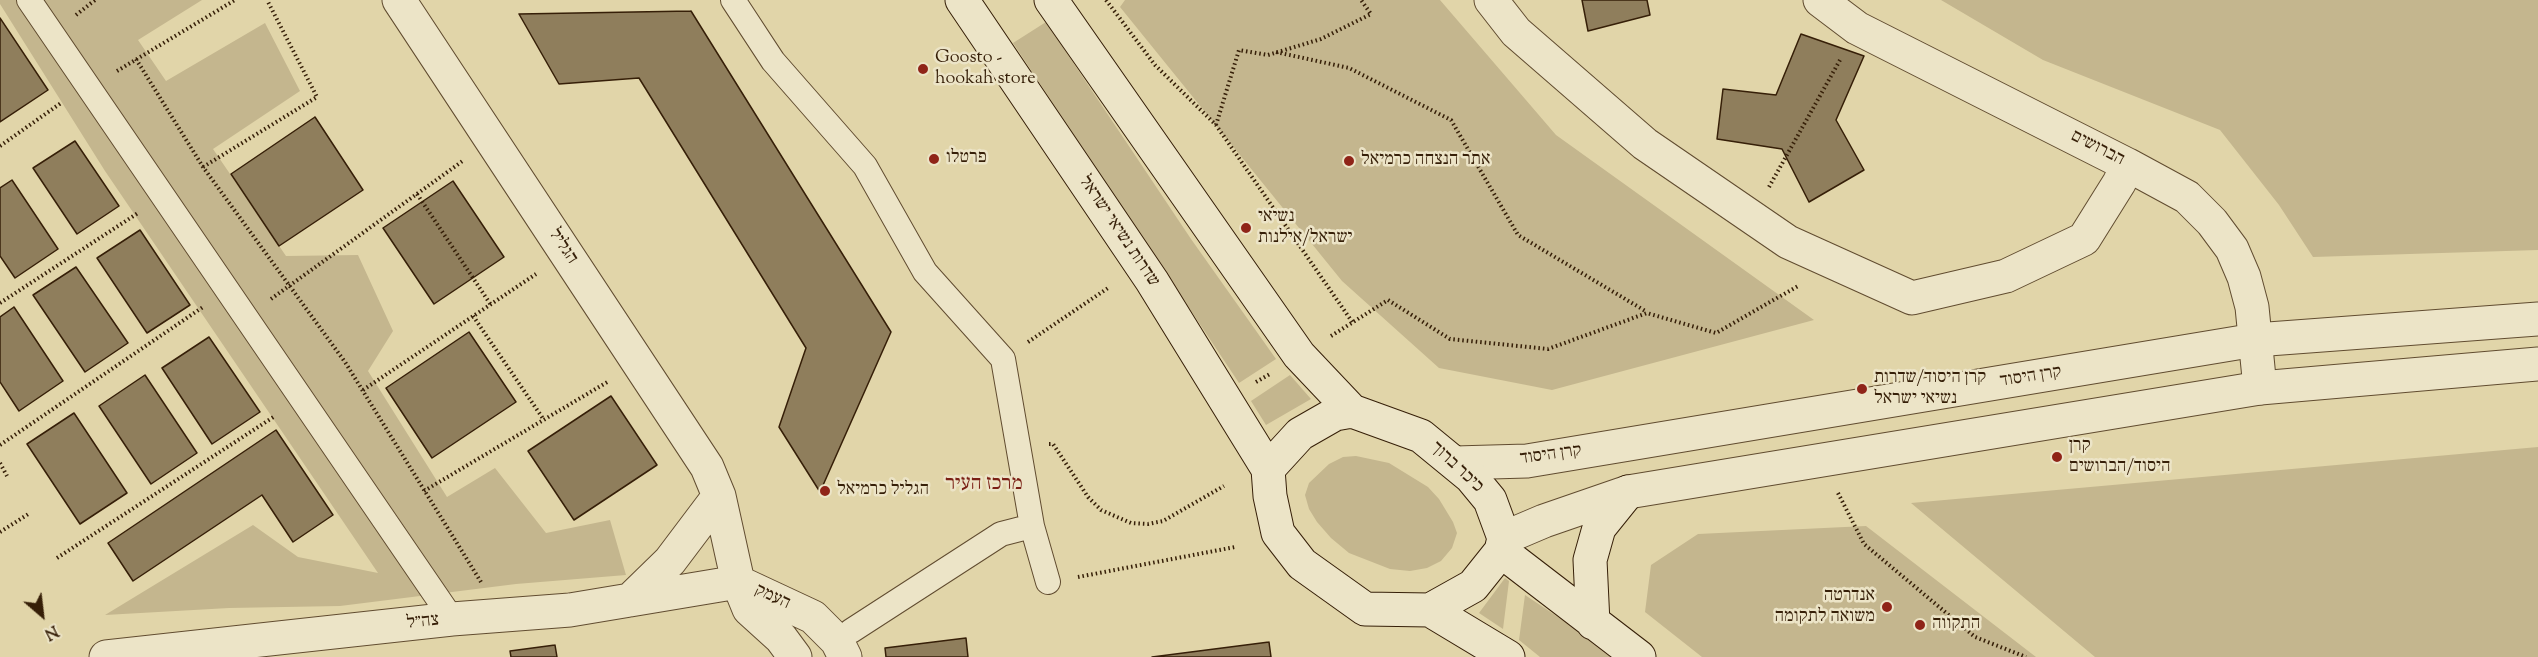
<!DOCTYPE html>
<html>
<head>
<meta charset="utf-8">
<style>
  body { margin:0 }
  #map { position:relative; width:2538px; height:657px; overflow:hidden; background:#e1d5a9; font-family:"Sorts Mill Goudy",serif }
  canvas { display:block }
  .north { position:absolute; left:12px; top:585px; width:60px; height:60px; -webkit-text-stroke:4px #ece4c7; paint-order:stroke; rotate:152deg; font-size:16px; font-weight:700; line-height:24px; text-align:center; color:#361f08 }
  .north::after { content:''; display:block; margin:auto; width:21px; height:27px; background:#361f08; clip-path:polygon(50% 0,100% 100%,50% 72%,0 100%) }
</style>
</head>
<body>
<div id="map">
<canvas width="2538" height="657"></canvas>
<div class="north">N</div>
</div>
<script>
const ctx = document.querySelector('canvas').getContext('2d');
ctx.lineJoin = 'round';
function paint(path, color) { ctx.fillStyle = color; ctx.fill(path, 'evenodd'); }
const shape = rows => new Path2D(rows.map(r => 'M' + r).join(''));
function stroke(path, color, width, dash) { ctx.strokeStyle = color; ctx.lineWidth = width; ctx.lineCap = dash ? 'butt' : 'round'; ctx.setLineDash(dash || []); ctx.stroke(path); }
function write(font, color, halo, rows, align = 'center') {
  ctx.font = font + ' "Sorts Mill Goudy","Frank Ruhl Libre",serif'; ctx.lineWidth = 5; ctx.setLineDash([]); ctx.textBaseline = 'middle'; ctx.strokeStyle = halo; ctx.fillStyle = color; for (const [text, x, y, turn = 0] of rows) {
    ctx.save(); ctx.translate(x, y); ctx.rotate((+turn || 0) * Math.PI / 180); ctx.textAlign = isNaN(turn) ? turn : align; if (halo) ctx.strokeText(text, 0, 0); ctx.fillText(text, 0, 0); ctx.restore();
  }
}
const green = shape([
  [0,0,202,0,138,40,166,81,265,23,300,91,213,149,286,256,358,255,393,331,368,371,447,497,495,468,546,533,610,520,626,575,516,584,340,606,229,608,105,615,253,525,298,557,378,573,105,171,0,4],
  [1125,0,1440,0,1556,135,1814,320,1552,390,1439,368,1342,281,1120,7],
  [1941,0,2538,0,2538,250,2313,257,2279,205,2220,130,2043,60],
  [1046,22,1191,239,1276,359,1239,383,1013,43],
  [1290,375,1311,399,1266,425,1251,401],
  [2538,447,2538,657,2095,657,1911,503],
  [1356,456,1389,463,1428,487,1439,499,1453,522,1457,533,1452,548,1441,561,1427,568,1410,571,1390,569,1349,553,1331,538,1317,522,1309,509,1305,495,1309,483,1329,464,1343,457],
  [1866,526,2036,657,1702,657,1645,612,1651,565,1698,534],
  [1505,578,1509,581,1503,629,1479,613],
  [1525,595,1618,657,1540,657,1519,640]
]);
const building = shape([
  [1582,0,1647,0,1650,15,1588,31,1582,0],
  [691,11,891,332,820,492,779,427,806,348,639,78,559,84,519,14,691,11],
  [0,18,48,90,0,122,0,18],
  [1801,34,1864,56,1836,120,1864,170,1809,202,1782,149,1717,139,1723,89,1776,95,1801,34],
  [315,117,363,190,279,246,231,174,315,117],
  [75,141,119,206,77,234,33,168,75,141],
  [12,180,58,249,15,278,0,256,0,188,12,180],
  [453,181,504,257,434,304,383,228,453,181],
  [140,230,190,305,147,333,97,258,140,230],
  [76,267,128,343,85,372,33,295,76,267],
  [14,307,63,381,19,411,0,382,0,317,14,307],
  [469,332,516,402,432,458,386,388,469,332],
  [209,337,260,412,212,444,162,368,209,337],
  [145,375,197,453,151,484,99,406,145,375],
  [611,396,657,465,574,520,528,451,611,396],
  [74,413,127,493,80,524,27,444,74,413],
  [276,430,333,515,293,542,262,495,133,581,108,543,276,430],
  [966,638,968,657,886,657,885,648,966,638],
  [1269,642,1271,657,1152,657,1269,642],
  [555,645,557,657,511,657,510,651,555,645]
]);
const path = shape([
  [1106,0,1155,65,1216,125,1353,323],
  [76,15,95,0],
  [1276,52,1349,68,1451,120,1518,235,1647,312],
  [136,59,203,167,345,362,481,582],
  [117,71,235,0],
  [1216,125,1239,50,1268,55,1321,39,1371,14,1361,0],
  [0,146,61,103],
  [203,167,317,97,267,0],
  [1769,187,1840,60],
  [417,194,491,305],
  [271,299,464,160],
  [0,303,138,213],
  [473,316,544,420],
  [1331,336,1388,300,1450,339,1548,349,1647,313,1716,333,1798,286],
  [1028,342,1108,288],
  [1256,382,1270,374],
  [363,390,536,274],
  [1049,444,1053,444,1088,497,1101,510,1131,523,1148,524,1163,521,1224,486],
  [0,445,203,307],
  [0,463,7,476],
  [424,491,609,381],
  [1838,493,1864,544,1975,637,2026,657],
  [0,532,30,513],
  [57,558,275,416],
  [1078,577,1235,547]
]);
const pedestrian = shape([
  [29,0,452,619],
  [733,0,773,61,865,166,925,272,1003,359,1032,526,1048,582],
  [851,631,1001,534,1032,526]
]);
const minor = shape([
  [399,0,707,467,719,496,738,582,749,609,781,638,795,657],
  [1491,0,1516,32,1645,144,1788,242,1912,298,2006,276,2084,239,2119,183,2128,165],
  [1820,0,1857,28,2128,165,2187,197,2212,222,2232,249,2244,277,2252,307,2260,388],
  [738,582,813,617,837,641,845,657],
  [630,600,670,561,719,496],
  [106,657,452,619,570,610,738,582]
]);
const tertiary = shape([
  [1455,463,1527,461,2255,340,2538,319],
  [1504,538,1544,521,1628,492,2260,388,2538,364]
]);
const secondary = shape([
  [962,0,1152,281,1268,469,1270,496,1278,533,1302,564,1365,609,1430,610,1473,586,1501,551,1504,538,1490,500,1471,477,1421,436,1352,411,1335,414,1300,434,1268,469],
  [1051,0,1299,355,1352,411],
  [1501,551,1639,657],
  [1430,610,1508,657],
  [1593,623,1590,560,1599,528,1628,492]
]);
const markers = [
  [923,69,6,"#8f2418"],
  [934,159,6,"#8f2418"],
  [1349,161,6,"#8f2418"],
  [1246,228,6,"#8f2418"],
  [1862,389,6,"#8f2418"],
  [2057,457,6,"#8f2418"],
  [825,491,6,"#8f2418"],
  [1887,607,6,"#8f2418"],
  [1920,625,6,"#8f2418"]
];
const poiNames = [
  ["Goosto -",935,59],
  ["hookah store",935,80],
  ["פרטלו",946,159],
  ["אתר הנצחה כרמיאל",1361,161],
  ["נשיאי",1258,218],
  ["ישראל/אילנות",1258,239],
  ["קרן היסוד/שדרות",1874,379],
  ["נשיאי ישראל",1874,400],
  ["קרן",2069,447],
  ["היסוד/הברושים",2069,468],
  ["הגליל כרמיאל",837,491],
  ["אנדרטה",1875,597,"right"],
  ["משואה לתקומה",1875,618,"right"],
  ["התקווה",1932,625]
];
const streetNames = [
  ["הברושים",2097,149,27],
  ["שדרות נשיאי ישראל",1118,232,56],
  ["הגליל",562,247,57],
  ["קרן היסוד",2031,378,-9],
  ["קרן היסוד",1551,456,-8],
  ["כיכר ברוך",1456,468,43],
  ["העמק",772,598,25],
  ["צה״ל",423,623,-6]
];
const quarterNames = [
  ["מרכז העיר",984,485]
];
paint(green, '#c4b68e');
paint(building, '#8f7e5c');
stroke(building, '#361f08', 1.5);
stroke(pedestrian, '#614c30', 26);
stroke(minor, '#614c30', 35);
stroke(tertiary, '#614c30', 35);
stroke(secondary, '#361f08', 35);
stroke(path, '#361f08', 4, [1.5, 3]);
stroke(pedestrian, '#ece4c7', 24);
stroke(minor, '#ece4c7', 33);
stroke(tertiary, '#ece4c7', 33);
stroke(secondary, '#ece4c7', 33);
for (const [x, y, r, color] of markers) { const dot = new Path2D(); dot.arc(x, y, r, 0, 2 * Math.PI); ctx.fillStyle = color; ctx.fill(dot); stroke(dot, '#ece4c7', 2); }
write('18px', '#361f08', '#ece4c7', poiNames, 'left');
write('18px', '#361f08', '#ece4c7', streetNames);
write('21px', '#7a1f14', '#ece4c7', quarterNames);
</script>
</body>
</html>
